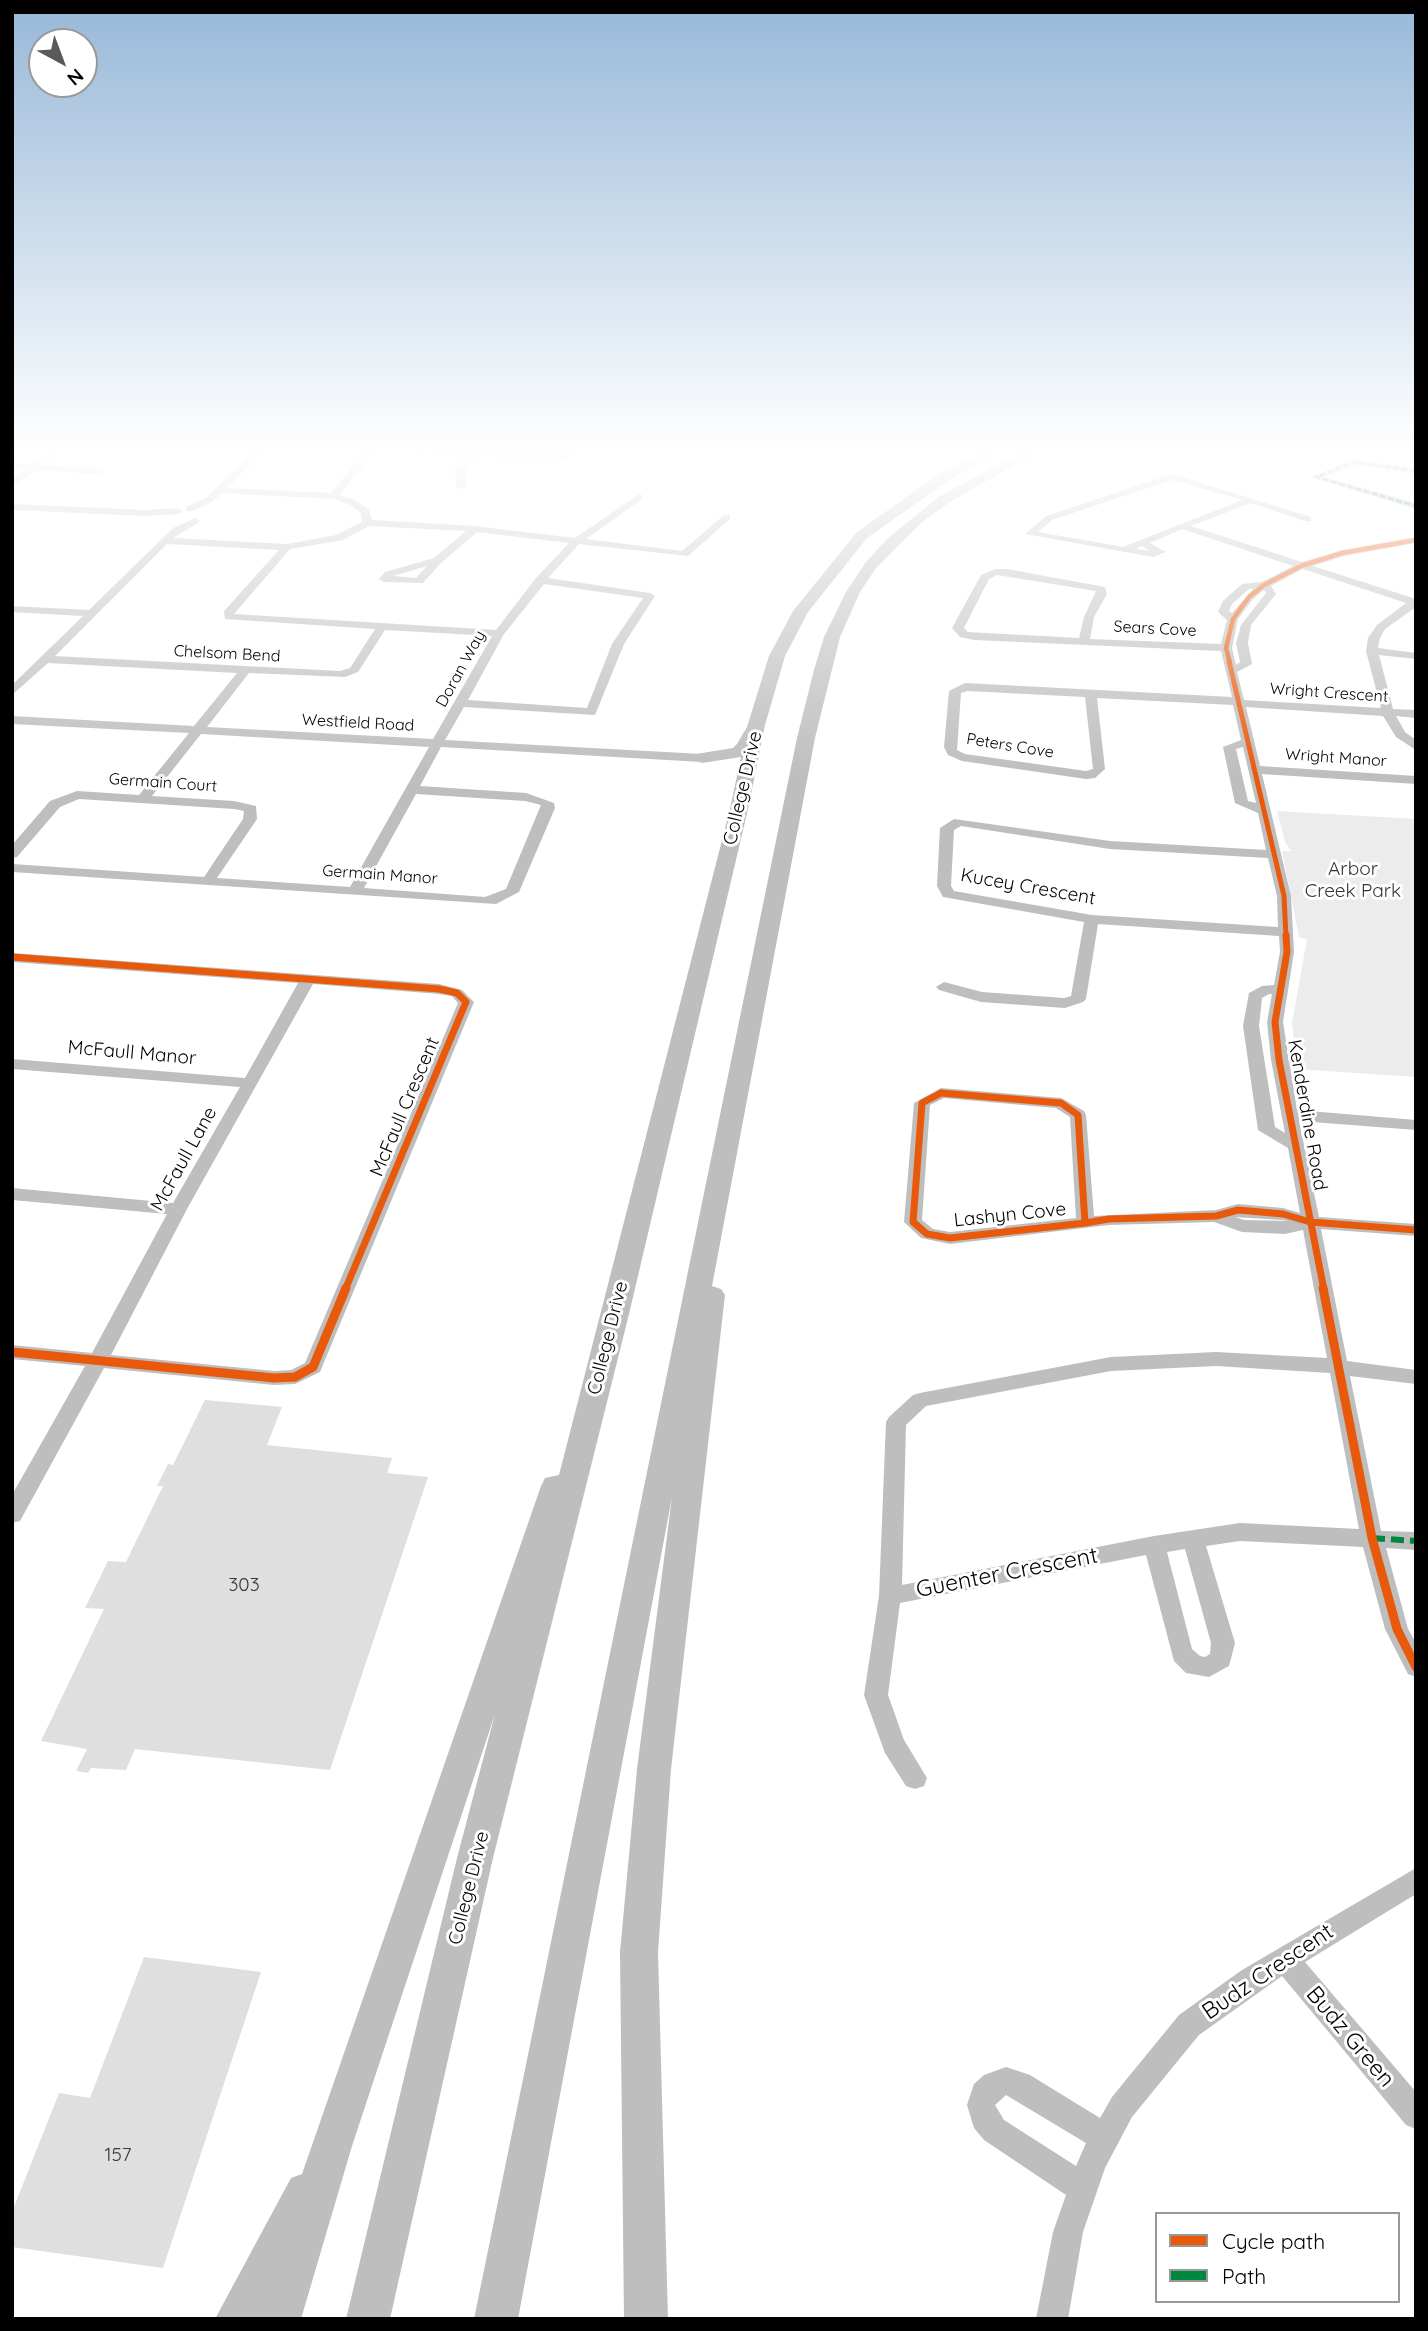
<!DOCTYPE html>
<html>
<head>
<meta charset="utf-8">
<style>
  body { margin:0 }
  #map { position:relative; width:1428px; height:2331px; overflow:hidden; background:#fff; font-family:Quicksand,sans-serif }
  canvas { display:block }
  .frame { position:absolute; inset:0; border:14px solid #000; pointer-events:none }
  .legend { position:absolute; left:1155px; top:2212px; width:245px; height:91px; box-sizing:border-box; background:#fff; border:2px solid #999; margin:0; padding:9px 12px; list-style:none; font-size:21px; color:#000 }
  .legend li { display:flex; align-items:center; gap:14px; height:35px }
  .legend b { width:35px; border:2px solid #999 }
  .north { position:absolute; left:28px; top:28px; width:70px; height:70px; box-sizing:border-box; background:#fff; border:2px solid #999; border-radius:50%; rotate:139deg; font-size:19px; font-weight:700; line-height:28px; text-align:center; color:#000 }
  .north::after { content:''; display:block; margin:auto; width:24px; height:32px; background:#595959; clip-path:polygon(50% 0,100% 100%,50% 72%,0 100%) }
</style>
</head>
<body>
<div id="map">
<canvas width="1428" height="2331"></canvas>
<div class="frame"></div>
<ul class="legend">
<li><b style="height:9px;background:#e8590c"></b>Cycle path</li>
<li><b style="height:9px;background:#00873e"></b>Path</li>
</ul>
<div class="north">N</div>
</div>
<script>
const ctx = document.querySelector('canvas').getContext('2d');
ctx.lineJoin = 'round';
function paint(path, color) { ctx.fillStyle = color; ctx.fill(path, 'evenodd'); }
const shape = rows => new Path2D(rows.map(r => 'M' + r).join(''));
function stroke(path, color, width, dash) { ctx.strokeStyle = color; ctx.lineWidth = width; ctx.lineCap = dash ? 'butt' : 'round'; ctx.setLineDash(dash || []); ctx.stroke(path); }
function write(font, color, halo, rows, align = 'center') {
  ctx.font = font + ' Quicksand,sans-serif'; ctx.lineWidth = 6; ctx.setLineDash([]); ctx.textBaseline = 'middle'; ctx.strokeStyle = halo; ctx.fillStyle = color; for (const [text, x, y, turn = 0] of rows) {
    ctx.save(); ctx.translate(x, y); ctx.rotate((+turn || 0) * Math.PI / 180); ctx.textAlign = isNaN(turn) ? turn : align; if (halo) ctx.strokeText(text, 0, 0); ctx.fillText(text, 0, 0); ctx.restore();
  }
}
const green = shape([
  [1277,811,1416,819,1416,1077,1297,1069,1292,1023,1307,939,1299,937,1282,851,1291,851,1285,842]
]);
const building = shape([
  [205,1400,282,1407,267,1445,392,1458,387,1473,428,1477,330,1770,135,1749,126,1770,91,1768,88,1773,76,1771,87,1749,41,1741,104,1609,85,1608,108,1561,126,1562,163,1486,157,1486,168,1464,173,1465],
  [144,1957,261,1972,163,2268,12,2247,12,2212,59,2093,90,2098]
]);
const minor = shape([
  [51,450,60,450,42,465,99,468,104,471,99,474,36,470,12,487,12,479,25,469,12,469,12,463,32,464,51,450],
  [256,450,265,450,227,488,331,493,366,450,375,450,340,495,355,500,369,510,372,520,475,526,575,538,639,494,642,495,642,499,586,539,682,551,724,515,730,515,730,519,688,556,579,544,548,578,650,593,655,596,624,644,595,715,464,707,445,740,702,754,708,758,702,762,441,747,420,786,526,793,554,803,555,808,519,892,496,904,12,872,12,864,204,877,243,819,244,811,234,809,79,799,60,807,17,857,12,858,12,845,50,801,77,791,139,795,189,733,12,724,12,716,194,726,237,673,48,663,12,695,12,685,83,616,12,612,12,606,89,610,173,528,195,518,200,521,198,523,173,538,287,544,336,535,362,522,361,513,349,504,333,499,222,493,212,502,192,511,186,511,186,507,206,498,256,450],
  [369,526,466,531,434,558,385,572,379,579,384,582,423,583,442,562,477,532,569,543,536,578,496,630,234,614,290,549,343,540,369,526],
  [167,544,279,550,224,611,225,619,375,629,350,668,340,671,55,656,167,544],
  [427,566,416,578,393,576,427,566],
  [544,584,643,598,612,644,587,708,468,700,504,634,544,584],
  [385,630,492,636,433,739,207,727,249,673,345,677,358,672,385,630],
  [201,734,429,747,350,887,217,878,257,819,256,806,234,801,152,796,201,734],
  [416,794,525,801,541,805,506,889,485,897,364,888,416,794],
  [401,450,565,454,568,450,576,450,568,460,476,456,465,469,466,486,461,489,456,486,455,469,467,455,405,453,401,450],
  [1354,459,1416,468,1416,474,1355,465,1325,477,1416,503,1416,509,1311,477,1354,459],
  [1172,474,1311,517,1311,521,1308,522,1251,503,1191,526,1302,562,1342,550,1416,537,1416,543,1344,556,1313,566,1416,599,1416,607,1385,629,1380,638,1378,648,1416,653,1416,659,1379,655,1393,709,1416,710,1416,718,1396,716,1405,732,1416,740,1416,750,1396,737,1383,716,1246,707,1260,766,1416,776,1416,784,1262,774,1291,896,1294,952,1283,1022,1297,1110,1416,1120,1416,1130,1299,1121,1319,1217,1416,1224,1416,1236,1321,1229,1347,1361,1416,1370,1416,1384,1350,1376,1381,1531,1416,1532,1416,1550,1386,1548,1408,1629,1416,1643,1416,1677,1408,1674,1385,1629,1363,1547,1240,1541,1206,1546,1235,1643,1229,1666,1209,1677,1186,1673,1174,1661,1146,1555,900,1603,888,1695,904,1740,927,1778,924,1786,915,1789,906,1786,885,1753,864,1695,879,1596,886,1422,889,1417,913,1395,920,1393,1111,1357,1216,1352,1327,1358,1303,1230,1285,1234,1242,1232,1214,1222,1109,1225,950,1244,921,1238,904,1222,914,1103,941,1088,1061,1098,1084,1111,1086,1115,1094,1216,1216,1210,1238,1204,1283,1208,1300,1213,1288,1148,1258,1130,1243,1026,1249,993,1262,986,1274,985,1280,952,1279,936,1098,924,1086,999,1083,1002,1065,1008,981,1002,939,990,936,987,944,982,982,992,1064,998,1071,996,1084,922,943,897,937,886,940,828,954,819,1110,841,1266,850,1258,813,1235,803,1223,747,1241,740,1233,705,1097,698,1105,769,1095,778,1086,779,962,761,948,755,944,747,949,691,965,683,1232,697,1221,651,974,640,960,637,952,628,981,575,995,569,1007,569,1105,587,1107,594,1094,617,1090,639,1221,644,1227,620,1218,612,1223,601,1242,584,1262,582,1293,566,1182,529,1150,543,1166,552,1153,557,1025,534,1046,516,1172,474],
  [1172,480,1242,500,1123,547,1038,532,1052,520,1172,480],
  [1142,546,1150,551,1136,549,1142,546],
  [1303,569,1406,603,1377,625,1368,638,1366,651,1381,708,1244,700,1237,672,1252,664,1248,643,1251,625,1276,594,1271,586,1303,569],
  [997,575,1096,591,1084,617,1079,638,968,632,964,628,989,579,997,575],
  [1249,589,1253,589,1232,613,1229,611,1232,604,1249,589],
  [1264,590,1266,593,1241,625,1236,643,1240,662,1236,665,1232,648,1238,619,1253,599,1264,590],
  [967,691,1085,697,1093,769,1086,771,965,754,957,750,961,693,967,691],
  [1243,747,1256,803,1248,801,1236,749,1243,747],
  [961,826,1110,849,1268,858,1277,896,1278,927,1092,915,954,891,951,886,954,830,961,826],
  [1269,994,1272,994,1267,1022,1271,1060,1285,1133,1275,1127,1259,1026,1262,998,1269,994],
  [944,1098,1056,1108,1070,1117,1076,1218,950,1232,933,1229,922,1220,930,1105,944,1098],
  [1235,1217,1282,1220,1288,1221,1244,1220,1235,1217],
  [1216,1366,1330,1373,1359,1529,1240,1523,1154,1536,902,1585,906,1425,926,1406,1111,1371,1216,1366],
  [1185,1549,1211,1643,1210,1654,1205,1657,1200,1656,1192,1649,1167,1552,1185,1549],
  [12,504,146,510,178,508,183,511,178,514,146,516,12,510,12,504],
  [12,953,439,984,462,990,474,1002,320,1372,295,1384,274,1385,104,1368,20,1521,12,1523,12,1495,85,1366,12,1359,12,1345,92,1353,167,1214,12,1200,12,1188,173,1203,240,1087,12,1069,12,1059,245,1078,298,983,12,962,12,953],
  [313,984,439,994,452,996,458,1003,305,1363,291,1370,274,1371,111,1355,187,1209,313,984],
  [1416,1868,1416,1894,1305,1962,1416,2092,1416,2129,1406,2125,1282,1976,1199,2035,1132,2117,1105,2168,1083,2232,1068,2319,1036,2319,1053,2232,1066,2195,984,2140,974,2128,967,2105,974,2084,984,2075,1006,2067,1030,2075,1100,2118,1112,2097,1179,2015,1242,1970,1416,1868],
  [1006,2095,1086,2143,1076,2166,1004,2120,995,2105,1006,2095]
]);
const highway = shape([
  [986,450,1001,450,948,481,867,538,808,612,785,656,765,725,748,809,629,1314,493,1858,390,2319,346,2319,457,1858,495,1714,352,2146,301,2319,215,2319,291,2178,302,2174,541,1486,545,1478,559,1475,730,809,741,757,702,763,693,758,696,754,733,748,737,744,747,727,769,656,793,611,857,532,938,475,986,450],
  [1025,450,1040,450,950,502,922,522,876,568,860,592,840,637,815,738,712,1286,721,1289,725,1295,671,1769,658,1952,668,2319,624,2319,620,1952,637,1769,672,1497,518,2319,474,2319,797,738,814,670,824,637,846,592,866,562,888,538,940,496,1025,450]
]);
const quietFar1 = shape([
  [1416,471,1354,462,1316,477,1416,506]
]);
const quiet = shape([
  [1372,1538,1416,1541]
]);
const cyclewayFar3 = shape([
  [1230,663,1226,648,1233,619,1249,597,1264,585,1301,566,1342,553,1416,540]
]);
const cyclewayFar2 = shape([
  [1229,661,1284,896,1286,937]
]);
const cyclewayFar1 = shape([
  [1286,935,1287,952,1275,1022,1279,1060,1324,1290],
  [12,957,439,989,457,993,466,1002,345,1290],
  [941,1093,1061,1103,1078,1115,1085,1223,950,1238,927,1234,913,1222,922,1103,941,1093],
  [1085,1223,1109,1219,1216,1216,1238,1210,1283,1214,1310,1222,1416,1230]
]);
const cycleway = shape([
  [1323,1288,1372,1538,1397,1629,1416,1667],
  [12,1352,274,1378,295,1377,313,1367,346,1288]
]);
const farStreetnames = [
  ["Sears Cove",1155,629,3],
  ["Chelsom Bend",227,654,3],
  ["Doran Way",461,669,-61],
  ["Wright Crescent",1329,693,4],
  ["Westfield Road",358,723,3],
  ["Peters Cove",1010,746,9],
  ["Wright Manor",1336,758,4],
  ["Germain Court",163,783,4],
  ["Germain Manor",380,875,4]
];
const streetNames = [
  ["College Drive",743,788,-77],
  ["Kucey Crescent",1028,887,10],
  ["McFaull Manor",132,1053,5],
  ["McFaull Crescent",405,1107,-67],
  ["Kenderdine Road",1307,1115,80],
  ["McFaull Lane",184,1159,-61],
  ["Lashyn Cove",1010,1215,-6],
  ["College Drive",608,1338,-76],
  ["College Drive",469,1888,-76]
];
const parkNames = [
  ["Arbor",1353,869],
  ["Creek Park",1353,891]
];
const nearNumbernames = [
  ["303",244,1585],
  ["157",118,2155]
];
const nearStreetnames = [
  ["Guenter Crescent",1007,1573,-11],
  ["Budz Crescent",1268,1972,-34],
  ["Budz Green",1350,2037,50]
];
paint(green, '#ececec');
paint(building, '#dfdfdf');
paint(minor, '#bebebe');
paint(highway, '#bebebe');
stroke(quietFar1, '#00873e', 2.5, [6, 2.5]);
stroke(quiet, '#00873e', 6, [13, 6]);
stroke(cyclewayFar3, '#e8590c', 4.5);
stroke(cyclewayFar2, '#e8590c', 5);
stroke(cyclewayFar1, '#e8590c', 7);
stroke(cycleway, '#e8590c', 9);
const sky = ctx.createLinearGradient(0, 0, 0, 776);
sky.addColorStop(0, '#97b8d8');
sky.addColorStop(0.58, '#fff');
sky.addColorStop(1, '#ffffff00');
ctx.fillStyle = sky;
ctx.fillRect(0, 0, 1428, 776);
write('16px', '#000', '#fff', farStreetnames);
write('19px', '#000', '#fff', streetNames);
write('19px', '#333', '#fff', parkNames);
write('19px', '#383838', null, nearNumbernames);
write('23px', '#000', '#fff', nearStreetnames);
</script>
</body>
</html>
